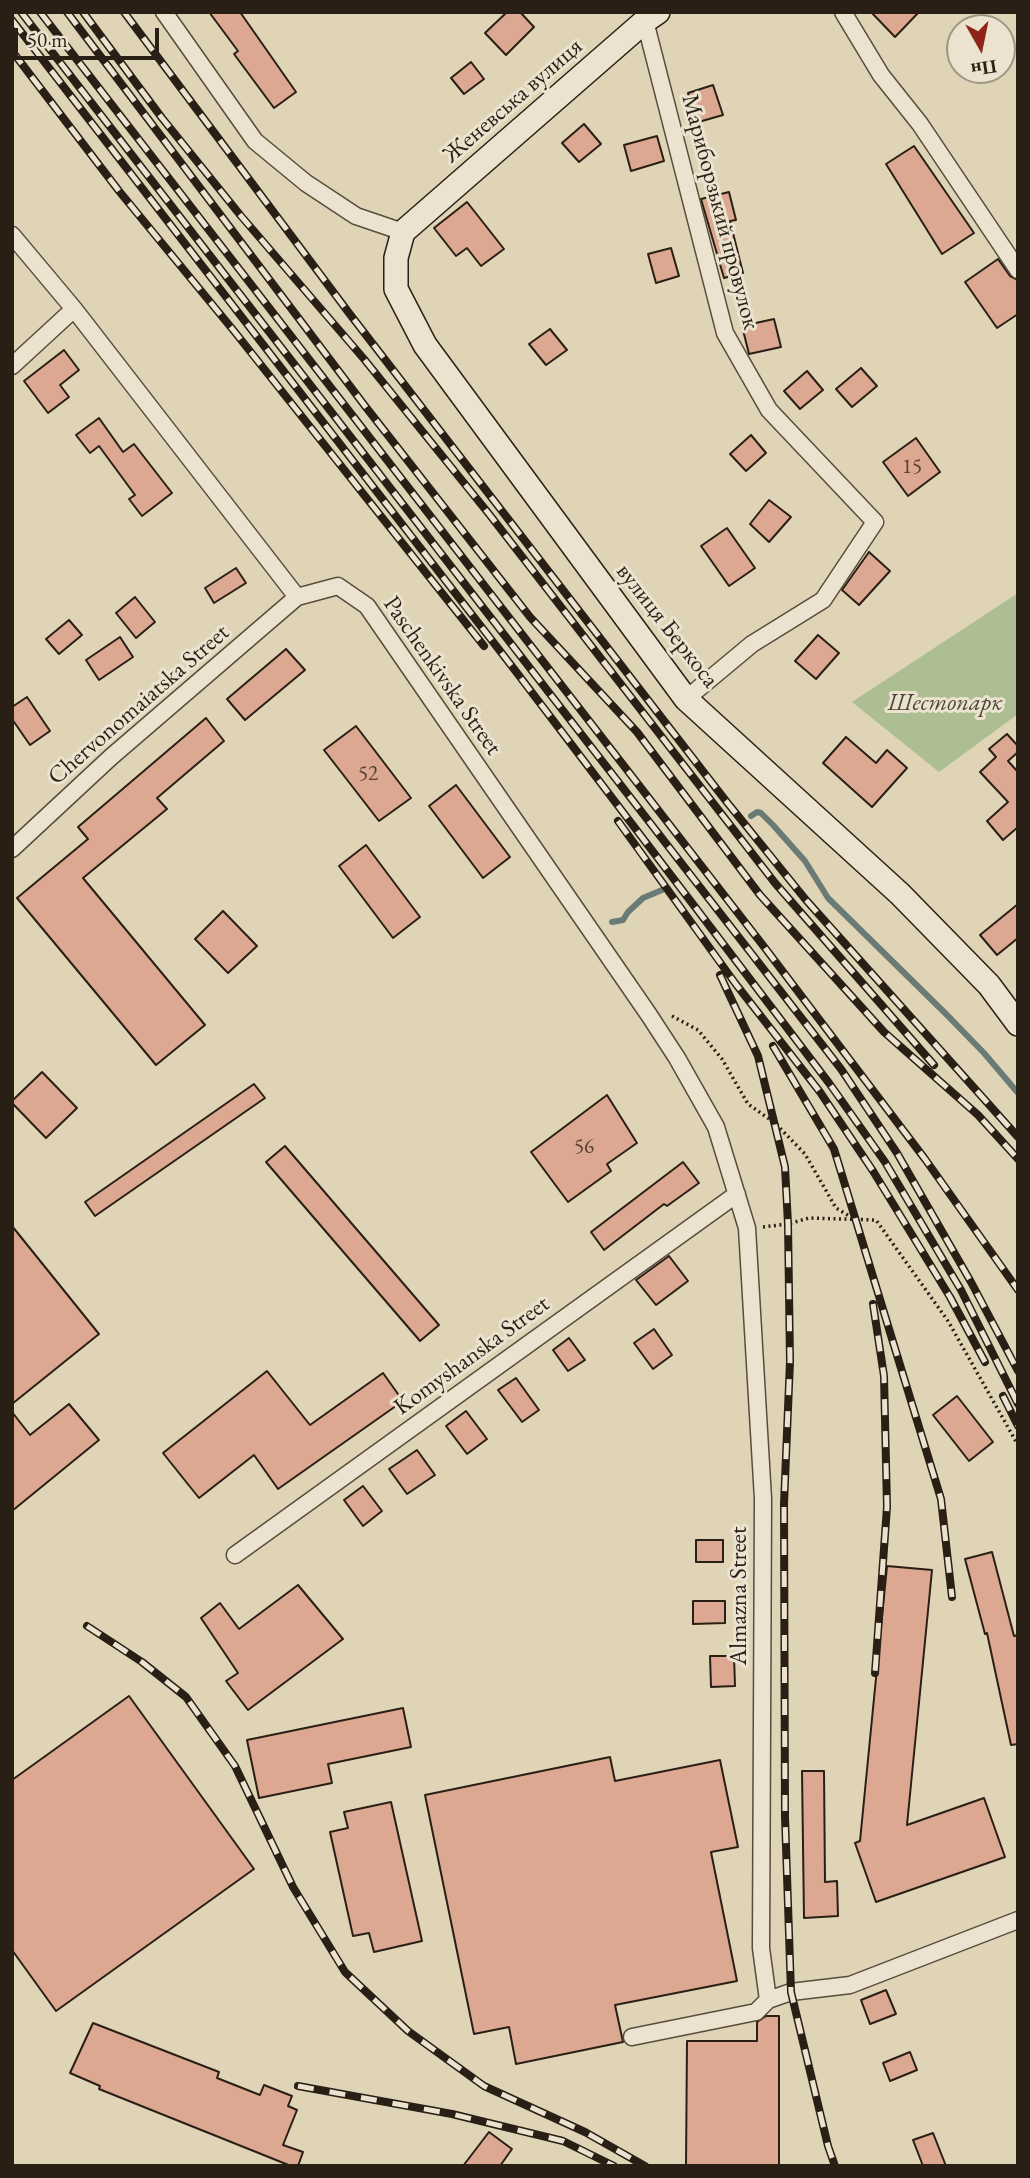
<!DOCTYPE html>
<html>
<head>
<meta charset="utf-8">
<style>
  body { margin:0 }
  #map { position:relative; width:1030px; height:2178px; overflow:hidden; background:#e0d4b6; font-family:"EB Garamond",serif }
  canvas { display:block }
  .frame { position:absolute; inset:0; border:14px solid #2a1f15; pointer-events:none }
  .north { position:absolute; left:946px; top:14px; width:70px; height:70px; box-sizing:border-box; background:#ebe3d0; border:2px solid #9e9585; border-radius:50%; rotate:171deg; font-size:19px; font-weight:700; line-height:28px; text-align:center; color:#2a1f15 }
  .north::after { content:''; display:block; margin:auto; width:24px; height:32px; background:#8f2418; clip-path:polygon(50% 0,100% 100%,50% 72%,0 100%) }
  .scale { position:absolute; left:14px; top:28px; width:145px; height:32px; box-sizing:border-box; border:4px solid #2a1f15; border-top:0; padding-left:9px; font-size:21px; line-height:24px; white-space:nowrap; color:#2a1f15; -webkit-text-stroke:5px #ebe3d0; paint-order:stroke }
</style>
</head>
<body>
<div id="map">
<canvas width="1030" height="2178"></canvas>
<div class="frame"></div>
<div class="north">Пн</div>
<div class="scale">50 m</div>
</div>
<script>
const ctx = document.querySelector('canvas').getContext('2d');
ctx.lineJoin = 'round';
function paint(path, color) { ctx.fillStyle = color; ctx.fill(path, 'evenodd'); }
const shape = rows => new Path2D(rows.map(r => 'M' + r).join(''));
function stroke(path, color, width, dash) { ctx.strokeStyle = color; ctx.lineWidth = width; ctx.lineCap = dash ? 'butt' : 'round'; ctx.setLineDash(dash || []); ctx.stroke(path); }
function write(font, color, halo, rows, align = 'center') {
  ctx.font = font + ' "EB Garamond",serif'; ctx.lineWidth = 6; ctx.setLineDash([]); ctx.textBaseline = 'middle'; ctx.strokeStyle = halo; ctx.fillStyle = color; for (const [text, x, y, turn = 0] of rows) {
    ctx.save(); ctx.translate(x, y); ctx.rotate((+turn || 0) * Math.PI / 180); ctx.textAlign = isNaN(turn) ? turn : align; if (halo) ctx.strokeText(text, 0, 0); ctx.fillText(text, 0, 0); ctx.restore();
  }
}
const green = shape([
  [1018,593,1018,714,939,772,852,702]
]);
const stream = shape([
  [751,816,757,812,761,813,773,825,805,861,828,898,945,1013,984,1053,1018,1093],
  [612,922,623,920,628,912,643,898,662,890]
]);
const building = shape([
  [209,12,240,12,296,92,274,108,234,54,238,51,209,12],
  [507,12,520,12,534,27,506,55,485,33,507,12],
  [871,12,919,12,895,37,871,12],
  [471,62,484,79,464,94,451,78,471,62],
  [713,85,723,115,695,123,688,93,713,85],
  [584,124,601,144,579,162,562,143,584,124],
  [657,136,664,161,631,171,624,145,657,136],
  [914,146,974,233,942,254,886,164,914,146],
  [729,192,736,220,730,221,743,273,724,278,701,199,729,192],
  [467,202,504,249,481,266,467,248,456,256,434,228,467,202],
  [671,248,679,276,656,283,648,254,671,248],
  [998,259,1010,276,1018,280,1018,314,997,328,965,282,998,259],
  [774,319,781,347,749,354,742,326,774,319],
  [550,329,567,350,546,365,529,344,550,329],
  [64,350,79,370,60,385,69,397,48,413,24,381,64,350],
  [861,368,877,386,852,407,836,389,861,368],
  [807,371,823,390,800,409,784,391,807,371],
  [99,418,123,452,134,444,172,493,142,516,129,499,135,495,99,446,90,453,76,435,99,418],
  [751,435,766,453,746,471,730,454,751,435],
  [916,438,940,472,908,496,883,462,916,438],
  [769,500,791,517,769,542,750,524,769,500],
  [727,528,755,568,729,586,701,546,727,528],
  [869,552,890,571,859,605,842,590,869,552],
  [236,568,246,583,214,603,205,588,236,568],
  [135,597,155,622,136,638,116,613,135,597],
  [69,620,82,635,59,654,46,639,69,620],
  [818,635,839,653,816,679,795,661,818,635],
  [120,637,133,657,99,680,86,660,120,637],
  [286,649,305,670,245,720,227,699,286,649],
  [27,697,50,731,30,745,12,719,12,707,27,697],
  [206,718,224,741,157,798,167,809,83,878,205,1025,156,1065,17,898,88,839,78,827,206,718],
  [356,726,411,798,379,821,324,750,356,726],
  [1007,734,1018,746,1018,752,1008,761,1018,772,1018,827,1003,840,987,821,1008,802,980,772,996,757,989,749,1007,734],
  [846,737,876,763,887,750,907,768,872,807,823,763,846,737],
  [456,785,510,857,483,878,429,806,456,785],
  [366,845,420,917,393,938,339,866,366,845],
  [1018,904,1018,938,997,955,980,935,1018,904],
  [223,911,257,946,228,973,195,939,223,911],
  [42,1072,77,1108,46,1138,12,1103,12,1101,42,1072],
  [254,1084,265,1098,95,1216,85,1202,254,1084],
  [607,1095,637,1143,607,1164,611,1171,568,1202,531,1152,607,1095],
  [285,1146,439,1325,420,1341,266,1162,285,1146],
  [683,1162,699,1183,667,1206,664,1204,604,1250,591,1232,683,1162],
  [12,1226,99,1334,12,1404,12,1226],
  [669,1256,688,1281,656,1305,636,1280,669,1256],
  [654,1329,672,1355,653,1369,634,1343,654,1329],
  [569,1338,585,1360,568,1371,553,1350,569,1338],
  [267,1371,310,1425,383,1373,403,1401,278,1489,254,1455,199,1498,163,1453,267,1371],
  [516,1378,539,1410,522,1422,498,1390,516,1378],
  [957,1396,993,1442,969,1461,933,1415,957,1396],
  [69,1404,99,1440,12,1511,12,1412,30,1435,69,1404],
  [466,1411,487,1439,467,1454,446,1426,466,1411],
  [417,1450,435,1475,407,1494,389,1469,417,1450],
  [363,1486,382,1511,363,1526,344,1500,363,1486],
  [696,1540,723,1540,723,1562,696,1562,696,1540],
  [992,1552,1014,1636,1018,1635,1018,1744,1011,1745,987,1633,985,1634,965,1559,992,1552],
  [887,1566,932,1570,907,1825,984,1798,1005,1857,876,1902,855,1843,860,1841,887,1566],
  [298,1585,343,1639,248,1710,226,1681,238,1673,201,1618,220,1603,239,1629,298,1585],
  [693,1601,725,1601,725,1623,693,1624,693,1601],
  [710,1656,734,1656,735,1686,711,1687,710,1656],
  [129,1696,254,1869,56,2011,12,1950,12,1780,129,1696],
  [403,1708,411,1747,328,1764,332,1783,259,1798,247,1740,403,1708],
  [610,1757,615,1781,720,1760,738,1847,711,1852,737,1981,615,2005,623,2042,516,2064,509,2027,474,2034,425,1795,610,1757],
  [802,1771,824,1771,825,1882,837,1881,838,1916,804,1918,802,1771],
  [391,1802,422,1941,374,1952,369,1933,353,1936,330,1832,348,1828,344,1812,391,1802],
  [886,1990,896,2014,870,2024,861,2000,886,1990],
  [766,2016,779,2016,779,2166,686,2166,687,2041,757,2041,757,2022,766,2016],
  [93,2023,219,2072,217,2078,260,2095,264,2085,292,2096,288,2106,297,2110,283,2145,303,2152,298,2166,291,2166,99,2089,100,2086,70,2073,93,2023],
  [910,2052,917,2070,890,2081,883,2063,910,2052],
  [489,2132,512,2149,500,2166,463,2166,489,2132],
  [933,2133,946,2166,923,2166,913,2140,933,2133]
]);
const path = shape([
  [672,1016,698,1030,722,1059,748,1104,775,1123,805,1154,836,1208,854,1219],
  [763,1227,788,1224,809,1218,876,1220,948,1321,1018,1445]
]);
const street = shape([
  [164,12,255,141,306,183,356,216,403,232],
  [843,12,881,75,920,124,1018,270],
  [645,21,725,333,769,410,875,522,823,600,752,644,686,699],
  [12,235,74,309,297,597,338,586,367,606,649,1015,677,1058,716,1127,747,1228,763,1499,761,1948,768,2000],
  [12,366,74,309],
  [12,849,111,757,297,597],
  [235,1555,737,1194],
  [632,2037,756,2012,768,2000,791,1992,850,1985,1018,1920]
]);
const secondary = shape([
  [658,12,645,21,403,232,396,258,396,289,425,345,686,699,900,894,989,985,1018,1024]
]);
const rail = shape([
  [21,12,841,1069,897,1153,971,1282,1018,1371],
  [40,12,765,948,925,1159,1018,1290],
  [67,12,365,406,530,617,637,732,760,895,884,1032,978,1115,1018,1159],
  [83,12,162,118,241,216,364,359,489,514,775,883,934,1065],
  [124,12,349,313,726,801,806,900,1018,1137],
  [12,20,514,669,829,1083,885,1162,961,1290,1018,1404],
  [12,51,119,191,234,331,484,646],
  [618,821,735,983,820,1092,873,1171,950,1297,985,1362],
  [720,975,758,1056,785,1167,788,1224,790,1361,784,1504,785,1817,791,1992,828,2146,835,2166],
  [773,1046,834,1149,941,1499,952,1597],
  [873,1304,884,1376,887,1507,875,1673],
  [1003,1396,1018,1426],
  [87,1626,142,1662,186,1697,235,1766,293,1887,345,1972,408,2031,484,2086,585,2132,645,2166],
  [298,2086,452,2114,563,2141,614,2166]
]);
const numberNames = [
  ["15",912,467],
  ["52",368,774],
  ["56",584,1147]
];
const streetNames = [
  ["Женевська вулиця",513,101,-41],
  ["Мариборзький провулок",720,212,75],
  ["вулиця Беркоса",667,626,52],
  ["Paschenkivska Street",442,676,55],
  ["Chervonomaiatska Street",139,705,-41],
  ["Komyshanska Street",472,1356,-36],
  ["Almazna Street",739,1596,-90]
];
const parkNames = [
  ["Шестопарк",945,703]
];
paint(green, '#adbe92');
stroke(stream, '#6a7a75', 6);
paint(building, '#dca891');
stroke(building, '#2a1f15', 2);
stroke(street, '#584c3d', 19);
stroke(secondary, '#2a1f15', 26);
stroke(path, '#2a1f15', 3.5, [2, 3.5]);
stroke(street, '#ebe3d0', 16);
stroke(secondary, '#ebe3d0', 23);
stroke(rail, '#2a1f15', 8);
stroke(rail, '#ebe3d0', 5, [16]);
write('21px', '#564134', null, numberNames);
write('24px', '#2a1f15', '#ebe3d0', streetNames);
write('italic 24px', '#4b4734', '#ebe3d0', parkNames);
</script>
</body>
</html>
